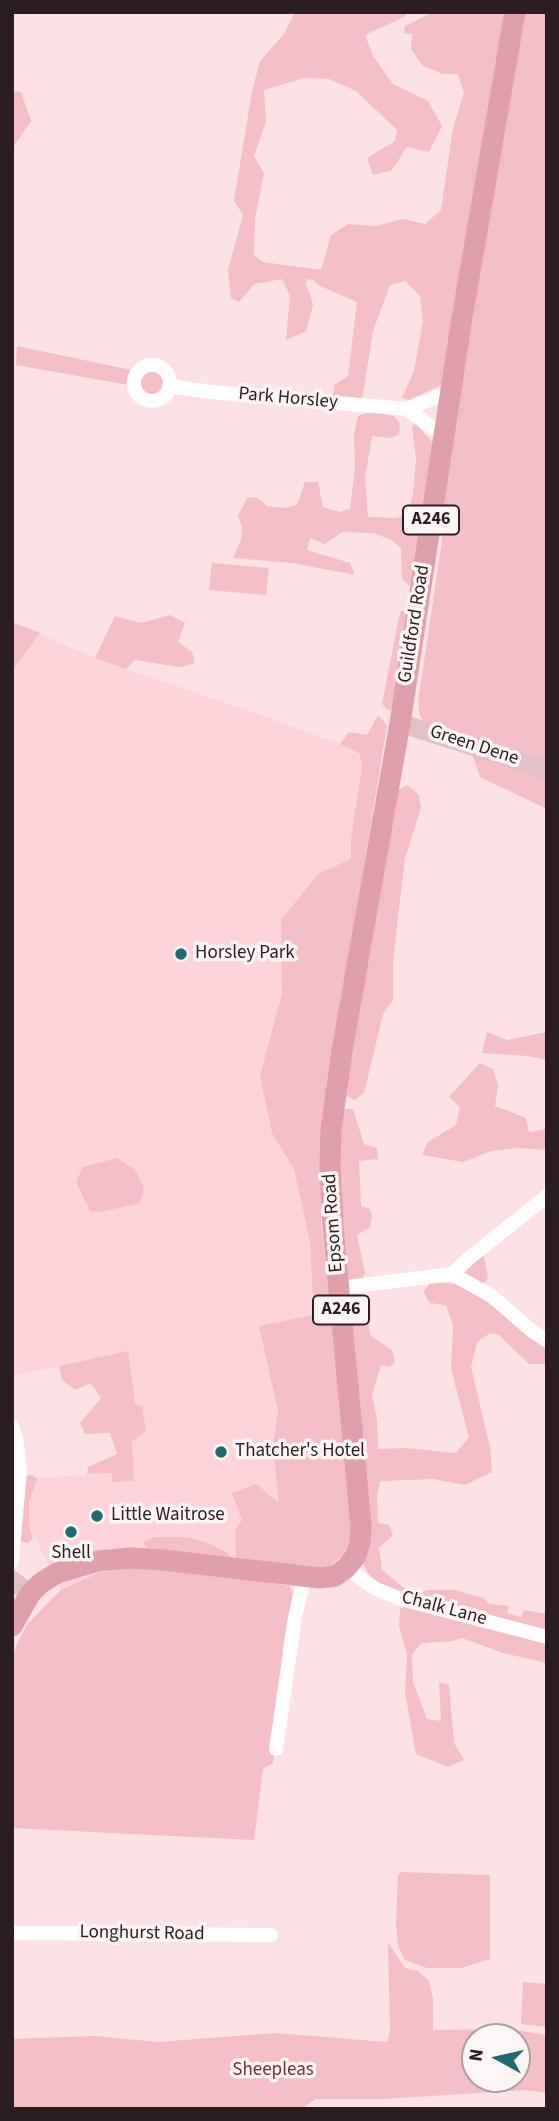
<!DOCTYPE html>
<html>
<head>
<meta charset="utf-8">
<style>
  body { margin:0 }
  #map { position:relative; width:559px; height:2121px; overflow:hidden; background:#fce2e5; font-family:"Source Sans 3",sans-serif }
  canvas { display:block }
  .frame { position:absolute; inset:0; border:14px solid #2a1e20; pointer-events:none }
  .north { position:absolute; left:461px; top:2023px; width:70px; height:70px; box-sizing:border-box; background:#fcf5f6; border:2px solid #a89fa0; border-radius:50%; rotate:278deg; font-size:19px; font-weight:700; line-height:28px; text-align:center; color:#2a1e20 }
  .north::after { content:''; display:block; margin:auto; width:24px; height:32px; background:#1f6b70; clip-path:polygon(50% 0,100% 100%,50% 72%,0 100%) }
</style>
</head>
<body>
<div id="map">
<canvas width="559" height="2121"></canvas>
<div class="frame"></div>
<div class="north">N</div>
</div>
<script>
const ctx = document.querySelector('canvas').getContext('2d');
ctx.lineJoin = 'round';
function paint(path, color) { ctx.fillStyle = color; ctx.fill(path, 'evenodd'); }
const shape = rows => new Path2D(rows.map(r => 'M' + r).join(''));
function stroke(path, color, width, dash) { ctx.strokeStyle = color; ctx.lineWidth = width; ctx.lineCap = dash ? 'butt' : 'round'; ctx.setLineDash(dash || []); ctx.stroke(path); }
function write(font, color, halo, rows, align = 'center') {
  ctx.font = font + ' "Source Sans 3",sans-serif'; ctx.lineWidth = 7; ctx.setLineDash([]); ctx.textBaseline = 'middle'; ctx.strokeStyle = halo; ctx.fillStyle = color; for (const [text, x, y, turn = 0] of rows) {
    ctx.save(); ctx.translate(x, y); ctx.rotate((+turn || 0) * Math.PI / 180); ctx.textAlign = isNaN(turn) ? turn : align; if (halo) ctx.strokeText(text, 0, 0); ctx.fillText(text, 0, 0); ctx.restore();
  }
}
const built = shape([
  [12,622,95,658,264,716,340,744,380,766,321,1130,321,1223,343,1414,344,1554,330,1566,291,1572,289,1586,213,1573,133,1568,98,1573,61,1590,29,1525,29,1503,37,1478,113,1473,113,1482,134,1481,131,1415,119,1353,12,1376]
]);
const green = shape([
  [295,12,405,12,406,16,365,35,373,56,393,84,428,101,442,126,429,152,407,147,392,170,373,175,367,158,395,141,397,130,356,91,329,79,304,78,264,90,266,122,254,156,264,173,255,219,254,255,263,262,321,270,331,235,348,224,376,226,403,219,425,224,441,210,453,128,464,93,458,74,443,74,423,66,411,49,412,34,404,33,405,26,433,12,509,12,448,377,441,385,409,400,402,398,414,371,423,321,420,296,405,281,390,285,373,331,362,400,333,396,334,385,348,376,357,302,320,286,314,280,307,279,306,286,309,291,313,305,306,331,286,340,290,296,282,279,254,284,239,302,231,298,228,270,243,215,234,201,252,91,260,61,284,34],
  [523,12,547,12,547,766,428,726,420,716,418,702,442,541,445,486],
  [12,91,21,92,31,121,12,149],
  [17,346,131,370,129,385,16,365],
  '139 383a12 12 0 1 1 24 0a12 12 0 1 1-24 0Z',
  [372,411,394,416,400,424,399,434,391,438,372,436,365,478,368,517,396,518,408,514,413,493,416,459,412,427,416,424,434,444,414,580,410,586,402,579,401,548,392,540,373,533,342,532,325,544,310,538,307,550,350,563,355,575,293,563,233,558,241,540,242,526,238,516,247,498,256,497,267,506,284,508,297,505,305,482,318,482,323,507,339,512,350,509,355,467,354,435,358,416],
  [212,563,269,568,266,595,209,590],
  [406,609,407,618,392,708,389,711,382,704,400,612],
  [115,616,141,623,170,615,185,623,178,642,192,652,195,663,180,667,135,660,126,669,95,658],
  [12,622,40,633,12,671],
  [378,715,387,725,321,1130,321,1223,343,1414,352,1535,344,1554,330,1566,314,1574,243,1563,236,1556,235,1531,242,1520,232,1493,256,1484,279,1503,273,1446,278,1411,259,1326,314,1315,310,1242,294,1169,272,1133,260,1076,282,994,281,920,318,874,351,859,351,839,362,768,360,754,340,744,349,732,367,735],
  [472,754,547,777,547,809,480,777],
  [407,785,419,795,421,808,405,858,393,960,393,1000,383,1014,364,1093,355,1100,343,1094,397,791],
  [487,1032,507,1040,547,1032,547,1060,528,1056,482,1053],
  [480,1063,493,1069,498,1085,495,1106,526,1118,529,1132,547,1129,547,1150,518,1148,491,1151,463,1162,422,1155,428,1142,456,1125,460,1107,449,1097],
  [346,1109,353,1109,364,1144,377,1148,378,1159,359,1161,361,1206,370,1209,372,1216,370,1227,357,1235,365,1273,362,1279,347,1282,342,1279,339,1111],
  [117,1158,135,1170,144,1188,140,1203,100,1212,90,1211,76,1182,83,1167],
  [482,1255,484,1257,488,1278,485,1282,480,1284,464,1273],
  [431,1282,457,1284,475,1292,527,1335,547,1348,547,1364,529,1364,499,1335,490,1333,477,1342,471,1367,490,1447,492,1472,465,1485,434,1479,380,1481,377,1497,378,1523,389,1525,393,1535,379,1548,382,1570,403,1587,418,1595,427,1590,455,1590,484,1598,489,1604,509,1606,507,1613,521,1617,524,1610,547,1614,547,1633,411,1599,373,1582,364,1565,350,1315,366,1316,371,1336,392,1350,395,1362,390,1367,381,1365,372,1395,377,1420,378,1449,406,1448,456,1453,469,1437,451,1369,453,1325,446,1305,430,1303,423,1292],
  [128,1351,135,1404,142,1406,146,1431,132,1442,134,1481,112,1482,112,1473,87,1474,88,1467,117,1454,110,1433,85,1434,80,1423,101,1398,91,1383,75,1390,62,1380,59,1366],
  [32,1475,37,1478,29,1503,29,1525,33,1538,28,1543,19,1541,24,1476],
  [154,1537,188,1537,208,1543,226,1552,230,1557,153,1550,146,1547,143,1542],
  [133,1568,213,1573,289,1586,293,1592,282,1650,287,1656,273,1763,263,1769,254,1840,12,1828,12,1659,16,1646,27,1624,61,1590,98,1573],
  [406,1606,547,1643,547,1663,503,1653,462,1638,452,1641,421,1643,412,1655,413,1682,427,1719,441,1721,439,1682,449,1685,454,1743,464,1760,448,1767,416,1754,405,1692,407,1654,399,1626,400,1609],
  [401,1872,490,1875,490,1959,461,1968,427,1968,405,1960,398,1946,396,1924,398,1875],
  [388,1943,405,1968,418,1971,429,1981,433,1999,433,2030,509,2029,547,2035,547,2093,526,2090,383,2099,316,2099,301,2109,12,2109,12,2039,95,2036,158,2042,275,2033,387,2042,390,2031],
  [475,2037,517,2037,517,2079,475,2079],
  [523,1982,547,1984,547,2027,521,2024]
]);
const street = shape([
  '134 383a18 18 0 1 1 36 0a18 18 0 1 1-36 0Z',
  [169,386,211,392,407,409,444,436],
  [407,409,442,395,450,394],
  [452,1274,468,1259,547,1196],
  [339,1288,452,1274,492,1296,532,1331,547,1341],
  [12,1427,16,1437,20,1470,12,1561],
  [346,1568,376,1589,401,1599,547,1637],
  [276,1749,295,1618,304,1578],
  [12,1933,271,1935]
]);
const secondary = shape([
  [400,723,547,770],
  [12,1580,30,1594]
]);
const primary = shape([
  [12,1626,30,1594,41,1583,57,1573,98,1561,132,1558,163,1560,320,1578,335,1576,346,1568,355,1557,360,1543,361,1525,333,1227,330,1166,331,1130,342,1051,400,723,462,318,515,12]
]);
const markers = [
  [181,954,7,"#1f6b70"],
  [221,1452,7,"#1f6b70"],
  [97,1516,7,"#1f6b70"],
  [71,1532,7,"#1f6b70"]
];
const shields = [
  [431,520,56],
  [341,1310,56]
];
const shieldNames = [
  ["A246",431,520],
  ["A246",341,1310]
];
const streetNames = [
  ["Park Horsley",288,399,5],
  ["Guildford Road",415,624,-81],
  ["Green Dene",474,746,18],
  ["Epsom Road",334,1223,-94],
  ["Chalk Lane",444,1609,15],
  ["Longhurst Road",142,1934,1]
];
const poiNames = [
  ["Horsley Park",195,954],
  ["Thatcher's Hotel",235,1452],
  ["Little Waitrose",111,1516],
  ["Shell",71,1554,"center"]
];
const parkNames = [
  ["Sheepleas",273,2071]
];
paint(built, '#fdd4d9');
paint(green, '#f3bec5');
stroke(street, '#fff', 14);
stroke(secondary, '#dfc1c7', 19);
stroke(primary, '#dfa0ac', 21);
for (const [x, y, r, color] of markers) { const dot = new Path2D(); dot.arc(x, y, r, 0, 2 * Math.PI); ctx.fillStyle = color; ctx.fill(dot); stroke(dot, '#fcf5f6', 2.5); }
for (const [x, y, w] of shields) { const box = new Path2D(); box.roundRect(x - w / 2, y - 14.5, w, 29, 5); ctx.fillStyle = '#fcf5f6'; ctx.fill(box); stroke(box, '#2a1e20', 2); }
write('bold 18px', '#2a1e20', null, shieldNames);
write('19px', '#2a1e20', '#fcf5f6', streetNames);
write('19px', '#2a1e20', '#fcf5f6', poiNames, 'left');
write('19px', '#7a2c3e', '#fcf5f6', parkNames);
</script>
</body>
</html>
